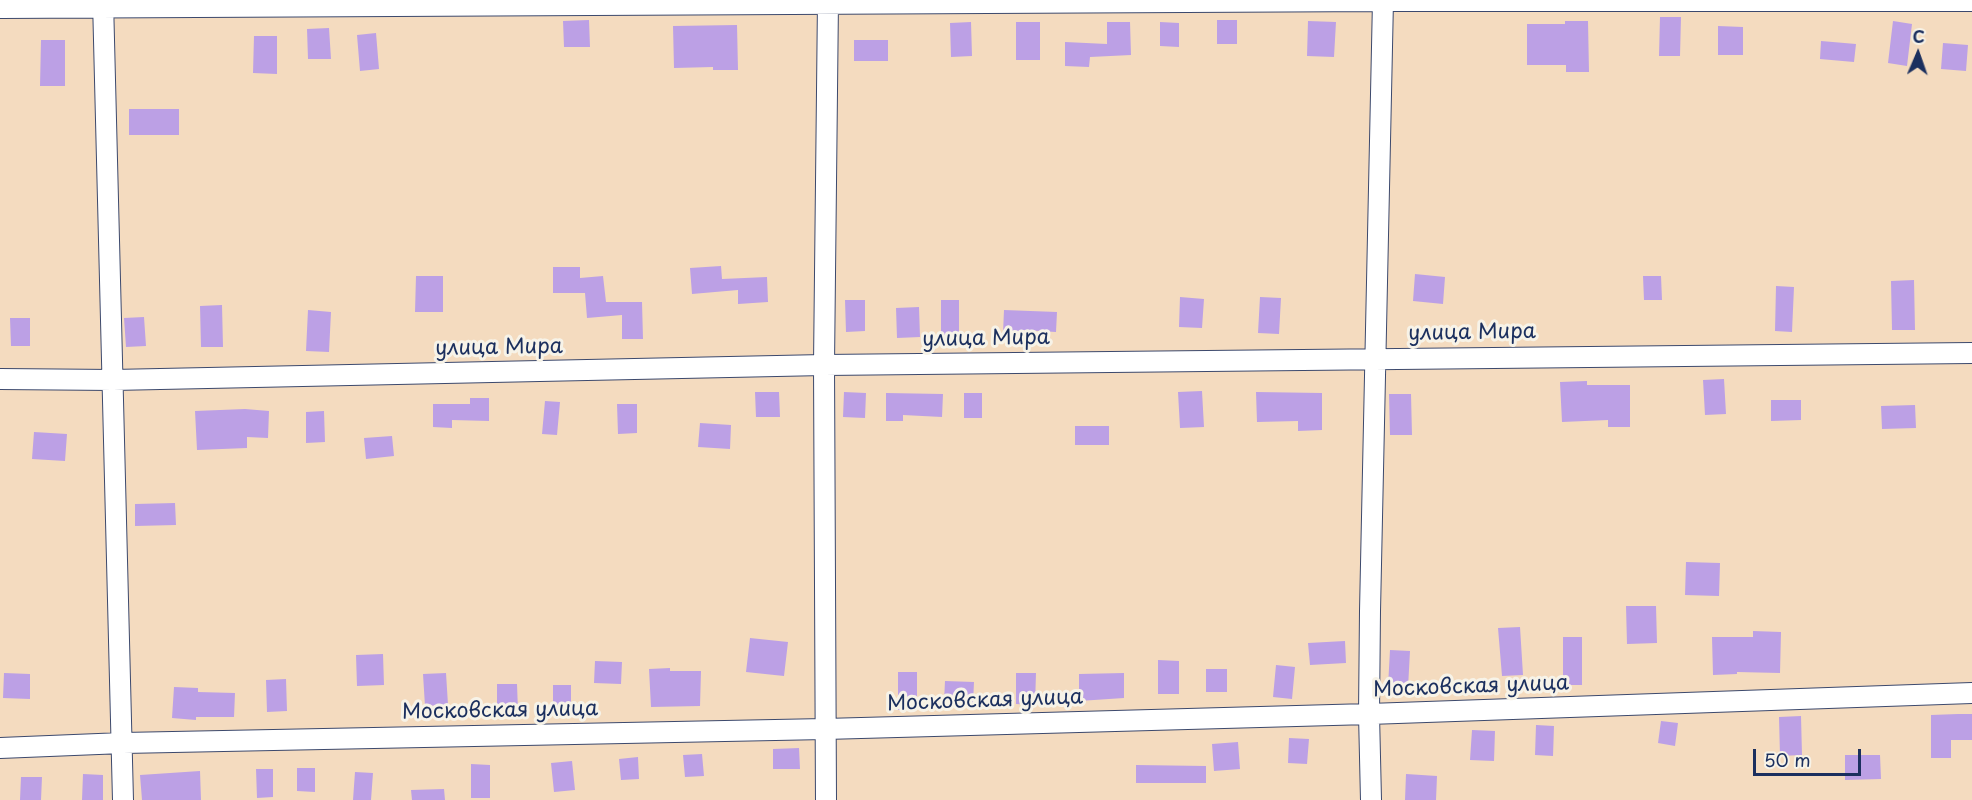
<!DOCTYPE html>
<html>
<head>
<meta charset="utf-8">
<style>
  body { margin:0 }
  #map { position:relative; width:1972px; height:800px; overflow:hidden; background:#f4dbbf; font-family:"Playpen Sans",sans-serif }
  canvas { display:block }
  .north { position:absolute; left:1888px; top:24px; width:60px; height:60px; -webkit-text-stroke:4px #f7f3e8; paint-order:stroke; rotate:2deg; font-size:16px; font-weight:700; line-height:24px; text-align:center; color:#1b2f5e }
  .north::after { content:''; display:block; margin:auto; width:21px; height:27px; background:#1b2f5e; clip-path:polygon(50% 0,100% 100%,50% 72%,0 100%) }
  .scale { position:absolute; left:1753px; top:749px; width:108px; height:27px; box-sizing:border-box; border:3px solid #1b2f5e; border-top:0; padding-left:8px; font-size:18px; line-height:21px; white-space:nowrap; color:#1b2f5e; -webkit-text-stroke:4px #f7f3e8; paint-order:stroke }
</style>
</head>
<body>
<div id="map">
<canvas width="1972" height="800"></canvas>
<div class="north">С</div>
<div class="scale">50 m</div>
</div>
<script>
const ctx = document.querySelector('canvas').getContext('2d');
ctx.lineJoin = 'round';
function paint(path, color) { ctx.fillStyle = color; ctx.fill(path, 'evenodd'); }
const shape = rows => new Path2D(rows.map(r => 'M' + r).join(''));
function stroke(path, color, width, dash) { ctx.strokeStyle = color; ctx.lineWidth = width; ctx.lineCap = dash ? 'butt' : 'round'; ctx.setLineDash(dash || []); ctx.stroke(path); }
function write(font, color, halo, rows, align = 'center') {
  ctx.font = font + ' "Playpen Sans",sans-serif'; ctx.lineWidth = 6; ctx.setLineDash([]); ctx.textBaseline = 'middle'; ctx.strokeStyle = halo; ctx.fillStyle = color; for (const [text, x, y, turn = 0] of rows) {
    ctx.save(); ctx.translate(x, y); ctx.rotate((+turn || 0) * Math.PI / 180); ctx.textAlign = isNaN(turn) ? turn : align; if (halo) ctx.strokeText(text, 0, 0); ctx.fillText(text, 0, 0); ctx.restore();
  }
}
const building = shape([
  [1660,17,1681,17,1680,56,1659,56],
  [589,20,590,47,564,47,563,21],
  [1217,20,1237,20,1237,44,1217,44],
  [1308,21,1336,22,1334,57,1307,56],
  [1565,21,1588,21,1589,72,1566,72,1566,65,1527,65,1527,24,1565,24],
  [1893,21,1912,24,1907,66,1888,63],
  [971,22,972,56,951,57,950,23],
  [1016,22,1040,22,1040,60,1016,60],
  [1107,22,1130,22,1131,55,1090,57,1089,67,1065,66,1065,42,1107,44],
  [1160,22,1179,23,1179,47,1160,46],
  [737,25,738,70,713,70,713,67,674,68,673,26],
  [1718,26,1743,27,1743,55,1718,55],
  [329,28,331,59,308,59,307,29],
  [376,33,379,69,360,71,357,35],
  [254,36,277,36,277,74,253,73],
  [41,40,65,40,65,86,40,86],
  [854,40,888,40,888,61,854,61],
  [1821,41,1856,44,1854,62,1820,59],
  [1943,43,1968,45,1966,71,1941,69],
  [129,109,179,109,179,135,129,135],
  [721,266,722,279,767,277,768,302,738,304,738,290,692,294,690,268],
  [553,267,580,267,580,278,603,276,606,302,642,302,643,339,622,339,622,315,587,318,585,293,553,293],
  [1415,274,1445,277,1443,304,1413,301],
  [416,276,443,276,443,312,415,312],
  [1643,276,1661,276,1662,300,1644,300],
  [1914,280,1915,330,1892,330,1891,281],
  [1776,286,1794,287,1792,332,1775,331],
  [1180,297,1204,299,1202,328,1179,327],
  [1260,297,1281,298,1279,334,1258,333],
  [845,300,865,300,865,331,846,332],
  [941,300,959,300,959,339,941,339],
  [222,305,223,347,201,347,200,306],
  [919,307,920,337,897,338,896,308],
  [308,310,331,312,329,352,306,351],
  [1004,310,1057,312,1056,332,1022,330,1022,333,1003,333],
  [144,317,146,346,126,347,124,318],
  [10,318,30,318,30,346,11,346],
  [1724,379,1726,414,1705,415,1703,380],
  [1587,381,1587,385,1630,385,1630,427,1608,427,1608,420,1562,422,1560,382],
  [1202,391,1204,427,1180,428,1178,392],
  [755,392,779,392,780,417,756,417],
  [844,392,866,393,865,418,843,417],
  [1256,392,1322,393,1322,430,1298,431,1298,421,1257,422],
  [886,393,943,394,942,417,903,415,903,421,886,421],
  [964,393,982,393,982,418,964,418],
  [1389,394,1411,394,1412,435,1390,435],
  [470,398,489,398,489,421,452,420,452,428,433,427,433,404,470,404],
  [1771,400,1801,400,1801,420,1771,421],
  [545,401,560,402,557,435,542,434],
  [617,404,637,404,637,433,618,434],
  [1915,405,1916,428,1882,429,1881,406],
  [245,409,269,411,268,438,247,437,247,448,197,450,195,411],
  [324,411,325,442,306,443,306,412],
  [700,423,731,425,730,449,698,447],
  [1075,426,1109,426,1109,445,1075,445],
  [34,432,67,434,65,461,32,459],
  [392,436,394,456,366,459,364,438],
  [175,503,176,525,135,526,135,504],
  [1686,562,1720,563,1719,596,1685,595],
  [1626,606,1656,606,1657,643,1627,644],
  [1520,627,1523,675,1502,676,1498,628],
  [1753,631,1781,632,1780,673,1737,672,1737,674,1713,675,1712,637,1753,637],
  [1563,637,1582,637,1582,685,1563,685],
  [750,638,788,642,784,676,746,672],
  [1345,641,1346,663,1310,665,1308,643],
  [1390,650,1410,651,1408,688,1388,687],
  [383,654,384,685,357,686,356,655],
  [1158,660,1179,661,1179,694,1158,694],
  [595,661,622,662,621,684,594,683],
  [1276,665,1295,667,1292,699,1273,697],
  [670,668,670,671,701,671,700,706,651,707,649,669],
  [1206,669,1227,669,1227,692,1206,692],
  [898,672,917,672,917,710,898,710],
  [4,673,30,674,30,699,3,698],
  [446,673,448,705,425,706,423,674],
  [1016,673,1036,673,1035,705,1016,704],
  [1124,673,1124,698,1079,701,1079,674],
  [286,679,287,711,267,712,266,680],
  [945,681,974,682,973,704,944,702],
  [497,684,517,684,518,711,497,711],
  [553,685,571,685,571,706,553,707],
  [174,687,198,688,198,692,235,693,234,717,196,717,196,720,172,718],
  [1958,714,1972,714,1972,740,1951,740,1951,758,1931,758,1931,715],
  [1801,716,1802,755,1780,756,1779,717],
  [1661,721,1678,723,1675,746,1658,743],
  [1536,725,1554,726,1553,756,1535,755],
  [1472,730,1495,731,1494,761,1470,760],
  [1289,738,1309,739,1307,764,1288,763],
  [1238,742,1240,769,1214,771,1212,744],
  [799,748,800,769,773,769,773,749],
  [702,754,704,776,685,777,683,755],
  [1845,755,1880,755,1881,779,1845,780],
  [638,757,639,779,621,780,619,759],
  [572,761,575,790,554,792,551,763],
  [471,764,490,765,490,798,471,798],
  [1136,765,1206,766,1206,783,1136,783],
  [297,768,315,768,315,792,297,791],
  [256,769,273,769,273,797,257,798],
  [200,771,201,800,142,800,140,775],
  [355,772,373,773,371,800,353,800],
  [83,774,103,775,103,800,82,800],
  [1406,774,1437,776,1436,800,1405,800],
  [21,777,42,777,41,800,20,800],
  [444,789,445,800,412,800,411,790]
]);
const minor = shape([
  [103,0,123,800],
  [0,8,1383,1,1972,1],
  [0,379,113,380,824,365,1972,353],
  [0,748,123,743,825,729,1369,714,1972,693],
  [826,800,824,365,828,0],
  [1371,800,1369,714,1370,611,1383,0]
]);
const streetNames = [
  ["улица Мира",1472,333,-1],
  ["улица Мира",986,339,-1],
  ["улица Мира",499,348,-1],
  ["Московская улица",1471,687,-2],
  ["Московская улица",985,701,-2],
  ["Московская улица",500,711,-1]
];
paint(building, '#bca0e5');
stroke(minor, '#3c496d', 22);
stroke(minor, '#fff', 20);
write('21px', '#1b2f5e', '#f7f3e8', streetNames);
</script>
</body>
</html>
